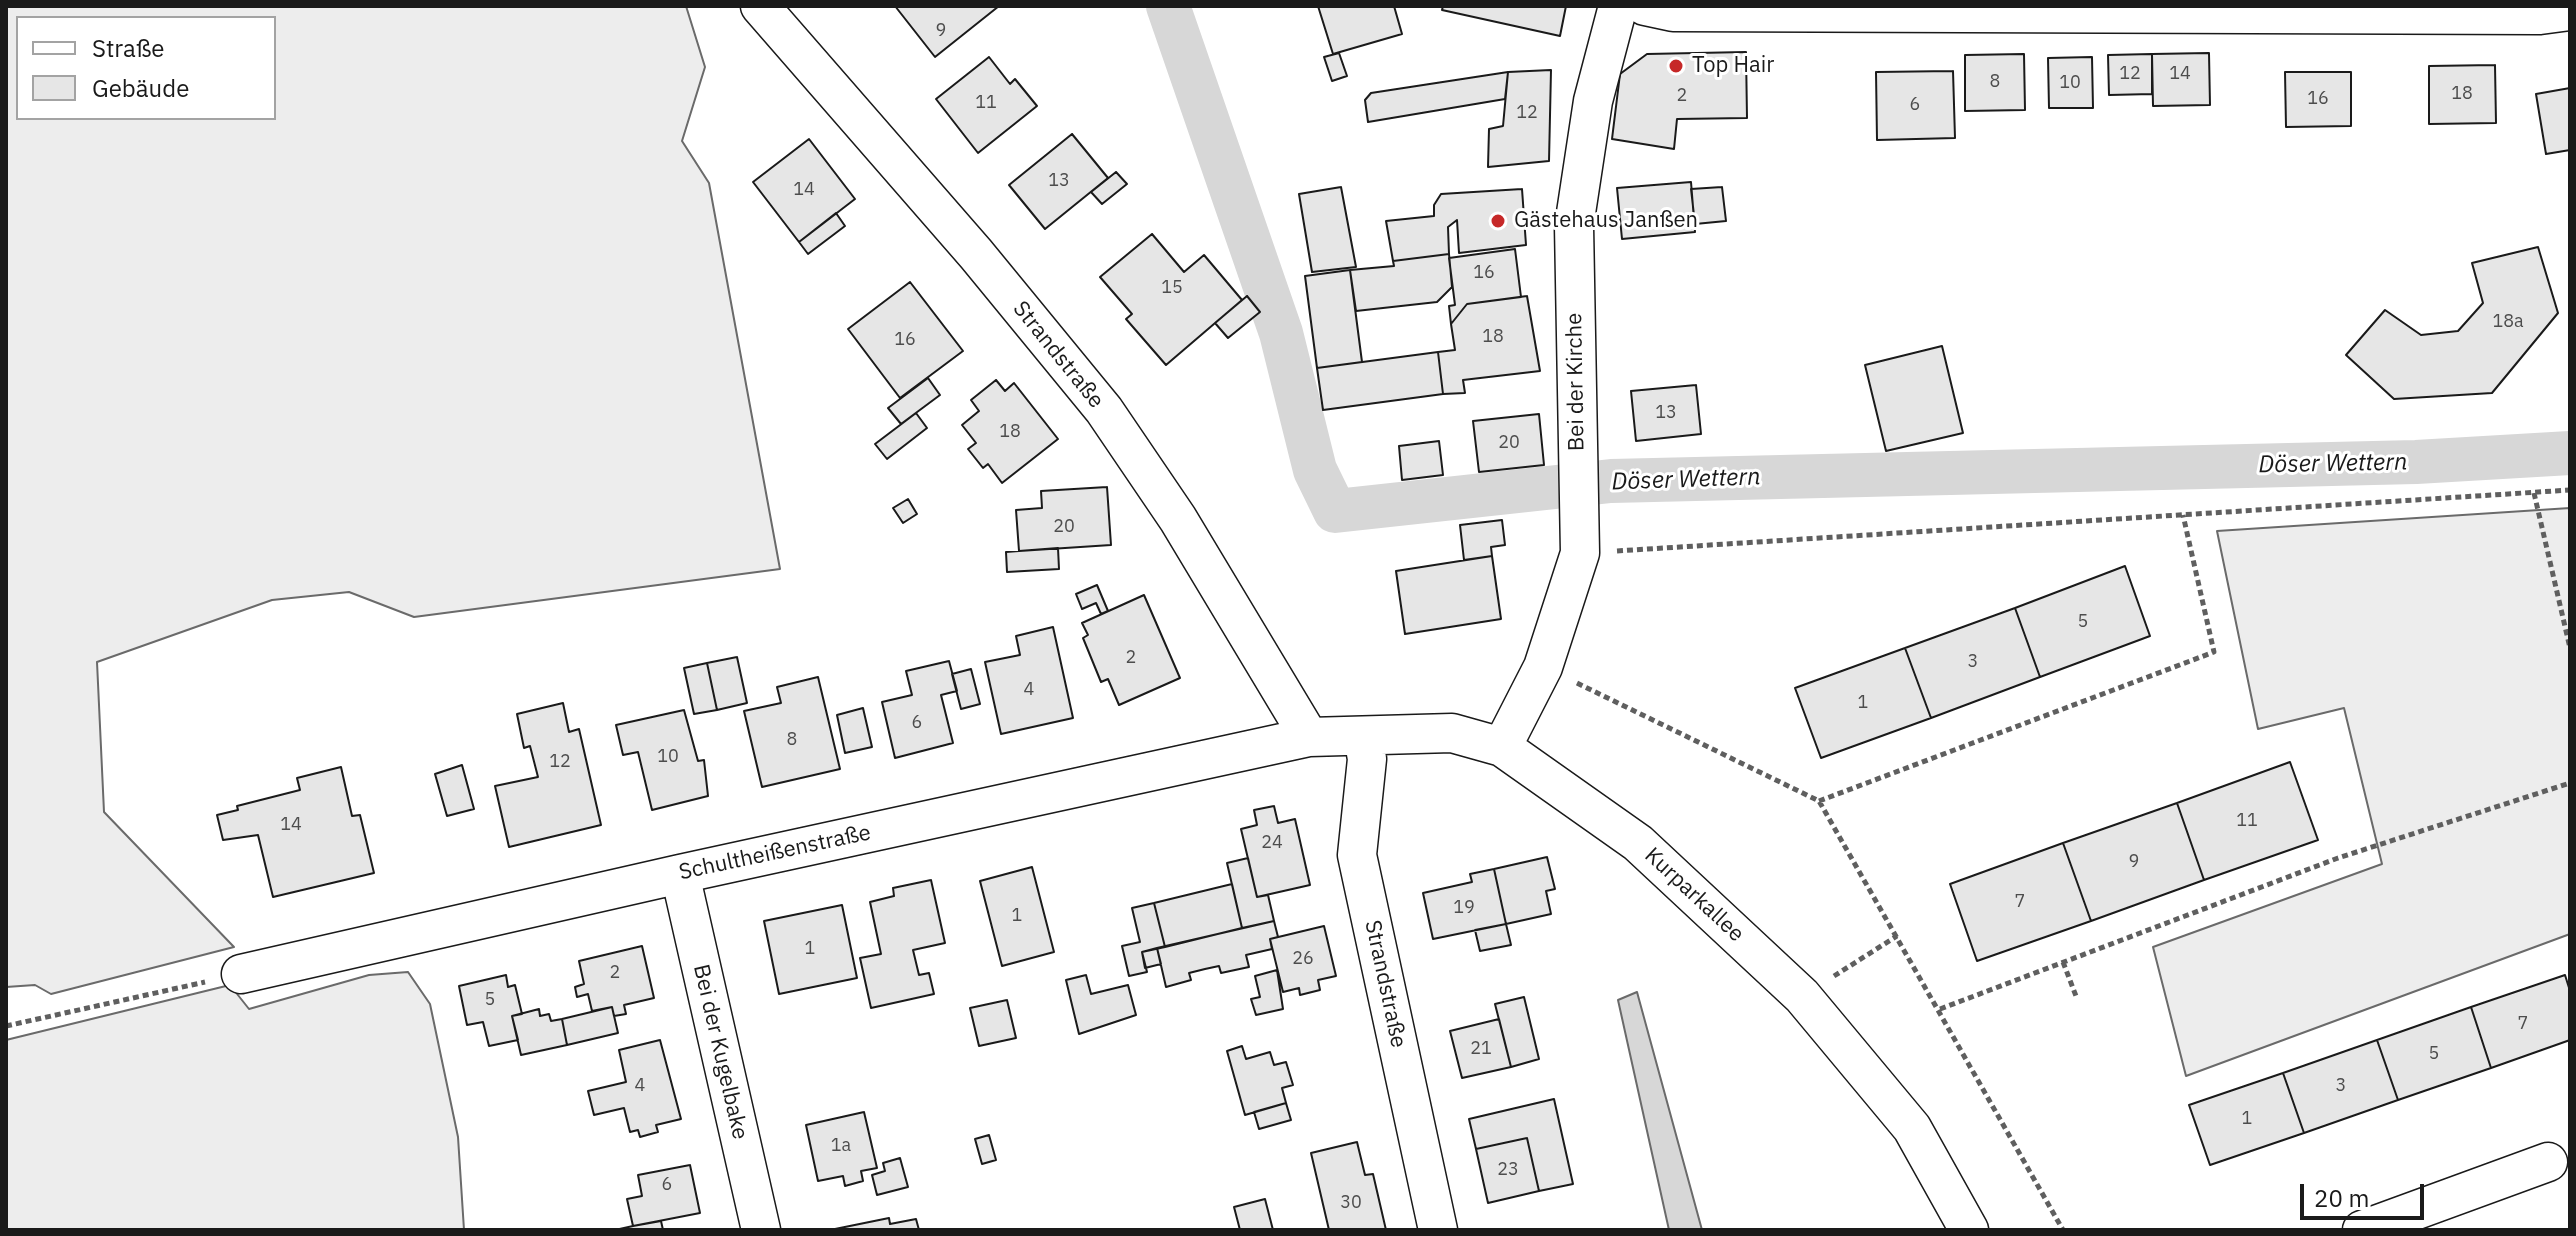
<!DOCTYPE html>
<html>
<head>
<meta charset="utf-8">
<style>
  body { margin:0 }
  #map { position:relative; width:2576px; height:1236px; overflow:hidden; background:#fff; font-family:"IBM Plex Sans",sans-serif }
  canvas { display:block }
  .frame { position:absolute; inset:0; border:8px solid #1a1a1a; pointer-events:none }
  .legend { position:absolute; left:16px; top:16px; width:260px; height:104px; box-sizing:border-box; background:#fff; border:2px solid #a3a3a3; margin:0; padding:10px 14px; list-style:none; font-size:24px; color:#1a1a1a }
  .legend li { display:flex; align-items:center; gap:16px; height:40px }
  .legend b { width:40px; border:2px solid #a3a3a3 }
  .scale { position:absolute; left:2300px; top:1184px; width:124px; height:36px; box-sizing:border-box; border:4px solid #1a1a1a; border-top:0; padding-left:10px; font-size:24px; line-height:28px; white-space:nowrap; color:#1a1a1a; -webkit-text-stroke:6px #fff; paint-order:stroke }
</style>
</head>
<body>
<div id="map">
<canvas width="2576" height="1236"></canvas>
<div class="frame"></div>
<ul class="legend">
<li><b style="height:10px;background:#fff"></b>Straße</li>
<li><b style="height:22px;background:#e6e6e6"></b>Gebäude</li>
</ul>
<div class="scale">20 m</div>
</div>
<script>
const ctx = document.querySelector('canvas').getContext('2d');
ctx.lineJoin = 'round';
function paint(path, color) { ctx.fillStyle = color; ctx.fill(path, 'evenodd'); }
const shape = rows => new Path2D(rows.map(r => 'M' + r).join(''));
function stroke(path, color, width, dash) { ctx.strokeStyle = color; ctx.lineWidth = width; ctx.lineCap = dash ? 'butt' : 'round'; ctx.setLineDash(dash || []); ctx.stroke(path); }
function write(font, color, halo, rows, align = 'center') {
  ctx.font = font + ' "IBM Plex Sans",sans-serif'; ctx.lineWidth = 6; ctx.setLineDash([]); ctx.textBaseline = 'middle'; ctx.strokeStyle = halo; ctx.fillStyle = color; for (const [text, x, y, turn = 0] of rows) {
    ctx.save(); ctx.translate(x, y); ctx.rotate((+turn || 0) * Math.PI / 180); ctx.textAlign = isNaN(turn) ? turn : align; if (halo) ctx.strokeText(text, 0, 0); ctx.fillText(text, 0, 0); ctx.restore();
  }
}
const built = shape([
  [6,6,686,6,705,67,682,141,709,183,780,569,414,617,349,592,272,600,97,662,104,812,234,947,51,994,35,985,6,987,6,6],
  [18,18,274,18,274,118,18,118,18,18],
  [2570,508,2570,934,2186,1076,2153,947,2382,864,2344,708,2258,729,2217,531,2570,508],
  [408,972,430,1004,458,1137,464,1230,6,1230,6,1040,230,985,249,1009,369,975,408,972]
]);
const water = shape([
  [1637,992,1702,1230,1669,1230,1618,1000,1637,992]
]);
const canal = shape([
  [1168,6,1281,333,1315,470,1335,511,1611,481,2416,462,2570,453]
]);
const building = shape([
  [895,6,999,6,935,57,895,6],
  [1318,6,1394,6,1402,34,1333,54,1318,6],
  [1443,6,1566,6,1560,36,1442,10,1443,6],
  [1746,52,1747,118,1677,119,1674,149,1612,139,1620,74,1647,54,1746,52],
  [1339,53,1347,76,1332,81,1324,57,1339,53],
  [2209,53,2210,105,2153,106,2152,54,2209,53],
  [2024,54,2025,110,1965,111,1965,55,2024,54],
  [2152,54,2152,94,2109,95,2108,55,2152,54],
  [989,57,1010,84,1015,79,1037,106,978,153,936,99,989,57],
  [2092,57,2093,108,2049,108,2048,58,2092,57],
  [2495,65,2496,123,2429,124,2429,66,2495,65],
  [1551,70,1549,161,1488,167,1489,129,1503,126,1508,72,1551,70],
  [1953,71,1955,138,1877,140,1876,72,1953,71],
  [1508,72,1505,99,1368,122,1365,100,1371,93,1508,72],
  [2285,72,2351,72,2351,126,2286,127,2285,72],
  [2570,88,2570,150,2546,154,2536,94,2570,88],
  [1072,134,1108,178,1045,229,1009,185,1072,134],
  [809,139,855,199,799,242,753,182,809,139],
  [1116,172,1127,184,1102,204,1091,192,1116,172],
  [1691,182,1695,232,1622,239,1617,188,1691,182],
  [1341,187,1356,267,1312,272,1299,194,1341,187],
  [1722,187,1726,221,1695,224,1691,189,1722,187],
  [1522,189,1526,245,1459,253,1457,220,1448,227,1449,254,1393,261,1386,221,1434,216,1434,205,1441,194,1522,189],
  [836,213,845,226,808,254,799,242,836,213],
  [1152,234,1184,272,1204,255,1242,300,1166,365,1126,319,1132,314,1100,277,1152,234],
  [2538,247,2558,313,2492,393,2394,399,2346,355,2385,310,2421,335,2458,331,2483,303,2472,263,2538,247],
  [1515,249,1521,297,1467,304,1451,324,1449,306,1455,305,1449,258,1515,249],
  [1449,254,1452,287,1437,302,1356,311,1350,270,1394,266,1393,261,1449,254],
  [1350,270,1362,362,1317,368,1305,276,1350,270],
  [910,282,963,351,900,398,848,329,910,282],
  [1247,296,1260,312,1228,338,1215,323,1247,296],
  [1527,296,1540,371,1463,380,1465,393,1443,394,1438,352,1455,350,1451,324,1467,304,1527,296],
  [1942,346,1963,433,1886,451,1865,365,1942,346],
  [1438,352,1443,394,1323,410,1317,368,1438,352],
  [928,378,940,395,901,424,888,408,928,378],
  [996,380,1005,391,1014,383,1058,439,1002,483,988,464,983,468,968,449,976,443,962,425,979,411,971,400,996,380],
  [1696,385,1701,434,1636,441,1631,391,1696,385],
  [916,413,927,428,887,459,875,444,916,413],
  [1539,414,1544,465,1479,472,1473,421,1539,414],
  [1439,441,1443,475,1402,480,1399,446,1439,441],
  [1107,487,1111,545,1019,551,1016,510,1042,508,1041,491,1107,487],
  [908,499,917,514,903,523,893,508,908,499],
  [1502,520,1505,545,1491,547,1492,556,1464,560,1460,525,1502,520],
  [1058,548,1059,569,1007,572,1006,552,1058,548],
  [1492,556,1501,619,1405,634,1396,571,1492,556],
  [2125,566,2150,636,2040,677,2015,608,2125,566],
  [1097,585,1108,611,1101,614,1096,603,1082,609,1076,594,1097,585],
  [1144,595,1180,678,1119,705,1108,679,1101,682,1083,638,1088,635,1082,623,1144,595],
  [2015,608,2040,677,1931,718,1905,648,2015,608],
  [1053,627,1073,718,1001,734,985,662,1020,655,1016,636,1053,627],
  [1905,648,1931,718,1821,758,1795,688,1905,648],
  [737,657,747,703,717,710,707,663,737,657],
  [949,661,957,691,941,695,953,743,895,758,882,702,912,695,906,671,949,661],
  [707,663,717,710,694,714,684,668,707,663],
  [971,669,980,704,961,709,952,674,971,669],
  [818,677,840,769,762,787,744,711,781,703,777,687,818,677],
  [563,703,569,732,579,729,601,825,509,847,495,786,538,777,530,746,524,748,517,714,563,703],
  [863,708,872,747,845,753,837,715,863,708],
  [684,710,698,761,704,760,708,796,652,810,638,752,623,755,616,725,684,710],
  [2290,762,2318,840,2204,880,2177,803,2290,762],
  [462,765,474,809,447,816,435,774,462,765],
  [341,767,352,816,360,815,374,873,273,897,258,835,223,840,217,815,238,810,237,806,300,790,297,778,341,767],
  [2177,803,2204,880,2091,921,2063,843,2177,803],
  [1274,806,1278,823,1295,819,1310,885,1257,897,1241,829,1257,825,1254,810,1274,806],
  [2063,843,2091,921,1977,961,1950,884,2063,843],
  [1547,857,1555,889,1546,891,1551,914,1506,924,1494,869,1547,857],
  [1248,858,1257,897,1268,895,1274,921,1242,928,1227,863,1248,858],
  [1032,867,1054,952,1002,966,980,881,1032,867],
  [1494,869,1506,924,1433,939,1423,893,1472,882,1470,874,1494,869],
  [931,880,945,943,913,950,919,975,929,973,934,994,871,1008,860,958,881,954,870,902,894,896,893,888,931,880],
  [1232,884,1242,928,1165,947,1154,903,1232,884],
  [1154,903,1165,947,1142,952,1147,972,1129,976,1122,946,1140,942,1132,908,1154,903],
  [842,905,857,978,779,994,764,921,842,905],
  [1274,921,1278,937,1270,939,1272,949,1246,955,1249,967,1221,973,1219,966,1205,969,1189,973,1191,980,1166,987,1157,948,1274,921],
  [1506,924,1511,945,1480,951,1475,930,1506,924],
  [1324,926,1336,976,1318,980,1320,990,1300,995,1299,988,1283,992,1270,939,1324,926],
  [642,946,654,998,624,1005,626,1014,614,1016,612,1007,592,1011,588,994,577,997,575,987,584,984,579,961,642,946],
  [1157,948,1161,964,1145,968,1142,952,1157,948],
  [1277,970,1283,1009,1256,1015,1251,999,1260,997,1255,976,1277,970],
  [506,975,508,987,515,985,522,1014,512,1016,518,1040,489,1046,483,1022,467,1025,459,986,506,975],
  [1086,975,1091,994,1128,985,1136,1015,1079,1034,1066,980,1086,975],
  [2565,975,2570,991,2570,1040,2491,1068,2471,1007,2565,975],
  [1524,997,1539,1059,1511,1067,1495,1004,1524,997],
  [1007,1000,1016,1038,979,1046,970,1008,1007,1000],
  [612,1007,618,1033,567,1045,562,1019,612,1007],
  [2471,1007,2491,1068,2398,1100,2377,1040,2471,1007],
  [539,1009,540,1016,549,1014,551,1021,562,1019,567,1045,521,1055,512,1016,539,1009],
  [1499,1019,1511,1067,1462,1078,1450,1031,1499,1019],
  [660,1040,681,1119,656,1125,658,1132,640,1137,638,1130,630,1132,624,1108,594,1115,588,1091,626,1082,619,1050,660,1040],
  [2377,1040,2398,1100,2304,1133,2283,1073,2377,1040],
  [1242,1046,1246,1059,1270,1052,1274,1065,1286,1062,1293,1085,1282,1088,1286,1103,1245,1115,1227,1051,1242,1046],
  [2283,1073,2304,1133,2210,1165,2189,1105,2283,1073],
  [1554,1099,1573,1184,1539,1191,1527,1138,1476,1149,1469,1119,1554,1099],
  [1286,1103,1291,1120,1259,1129,1254,1112,1286,1103],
  [864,1112,877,1168,861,1171,863,1181,845,1186,843,1176,818,1181,806,1125,864,1112],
  [989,1135,996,1160,982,1164,975,1139,989,1135],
  [1527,1138,1539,1191,1488,1203,1476,1149,1527,1138],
  [1357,1142,1365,1175,1373,1174,1386,1230,1329,1230,1311,1153,1357,1142],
  [900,1158,908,1187,877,1195,872,1175,885,1171,883,1163,900,1158],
  [690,1165,700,1213,633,1226,627,1199,642,1196,638,1175,690,1165],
  [1265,1199,1273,1230,1240,1230,1234,1207,1265,1199],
  [889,1218,890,1224,916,1219,919,1230,835,1229,889,1218],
  [661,1221,663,1230,615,1230,633,1226,661,1221]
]);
const path = shape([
  [2534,493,2570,648],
  [1617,551,2570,490],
  [1577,683,1819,801,2063,1230],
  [1819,801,2214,652,2183,515],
  [2063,962,2076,996],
  [1834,976,1897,936],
  [1940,1009,2338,858,2570,783],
  [6,1026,205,982]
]);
const street = shape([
  [760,6,976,254,1104,410,1178,519,1309,737],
  [1645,6,1673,12,2540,15,2570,11],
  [1363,736,1367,759,1357,855,1438,1230],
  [1502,747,1543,667,1580,553,1574,226,1593,101,1618,6],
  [680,874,761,1230],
  [241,974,680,874,1309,737,1452,733,1502,747,1638,843,1802,996,1912,1128,1969,1230],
  [2362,1230,2548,1162]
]);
const markers = [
  [1676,66,8,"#c62828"],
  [1498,221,8,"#c62828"]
];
const numberNames = [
  ["9",941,31],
  ["12",2130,74],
  ["14",2180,74],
  ["8",1995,82],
  ["10",2070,83],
  ["18",2462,94],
  ["2",1682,96],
  ["16",2318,99],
  ["11",986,103],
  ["6",1915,105],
  ["12",1527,113],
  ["13",1059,181],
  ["14",804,190],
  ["16",1484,273],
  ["15",1172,288],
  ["18a",2508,322],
  ["18",1493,337],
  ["16",905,340],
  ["13",1666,413],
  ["18",1010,432],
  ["20",1509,443],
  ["20",1064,527],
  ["5",2083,622],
  ["2",1131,658],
  ["3",1973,662],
  ["4",1029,690],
  ["1",1863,703],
  ["6",917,723],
  ["8",792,740],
  ["10",668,757],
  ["12",560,762],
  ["11",2247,821],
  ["14",291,825],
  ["24",1272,843],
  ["9",2134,862],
  ["7",2020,902],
  ["19",1464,908],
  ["1",1017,916],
  ["1",810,949],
  ["26",1303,959],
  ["2",615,973],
  ["5",490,1000],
  ["7",2523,1024],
  ["21",1481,1049],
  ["5",2434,1054],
  ["4",640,1086],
  ["3",2341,1086],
  ["1",2247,1119],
  ["1a",841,1146],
  ["23",1508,1170],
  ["6",667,1185],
  ["30",1351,1203]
];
const poiNames = [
  ["Top Hair",1692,66],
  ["Gästehaus Janßen",1514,221]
];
const streetNames = [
  ["Strandstraße",1058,355,51],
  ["Bei der Kirche",1576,382,-91],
  ["Schultheißenstraße",775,853,-12],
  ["Kurparkallee",1694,895,43],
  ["Strandstraße",1385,984,78],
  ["Bei der Kugelbake",720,1052,77]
];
const waterNames = [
  ["Döser Wettern",2333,464,-1],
  ["Döser Wettern",1686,480,-2]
];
paint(built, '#ededed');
stroke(built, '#6a6a6a', 2);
paint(water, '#d7d7d7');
stroke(water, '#6a6a6a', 2);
stroke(canal, '#d7d7d7', 44);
paint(building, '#e6e6e6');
stroke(building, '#1a1a1a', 2);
stroke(street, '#1a1a1a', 41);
stroke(path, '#5f5f5f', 5, [6, 4]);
stroke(street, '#fff', 38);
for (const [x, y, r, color] of markers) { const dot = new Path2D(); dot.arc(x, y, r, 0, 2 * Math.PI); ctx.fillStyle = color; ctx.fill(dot); stroke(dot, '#fff', 3); }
write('18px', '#4d4d4d', null, numberNames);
write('22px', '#1a1a1a', '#fff', poiNames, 'left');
write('22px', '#1a1a1a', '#fff', streetNames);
write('italic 24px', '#1a1a1a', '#fff', waterNames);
</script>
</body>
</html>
